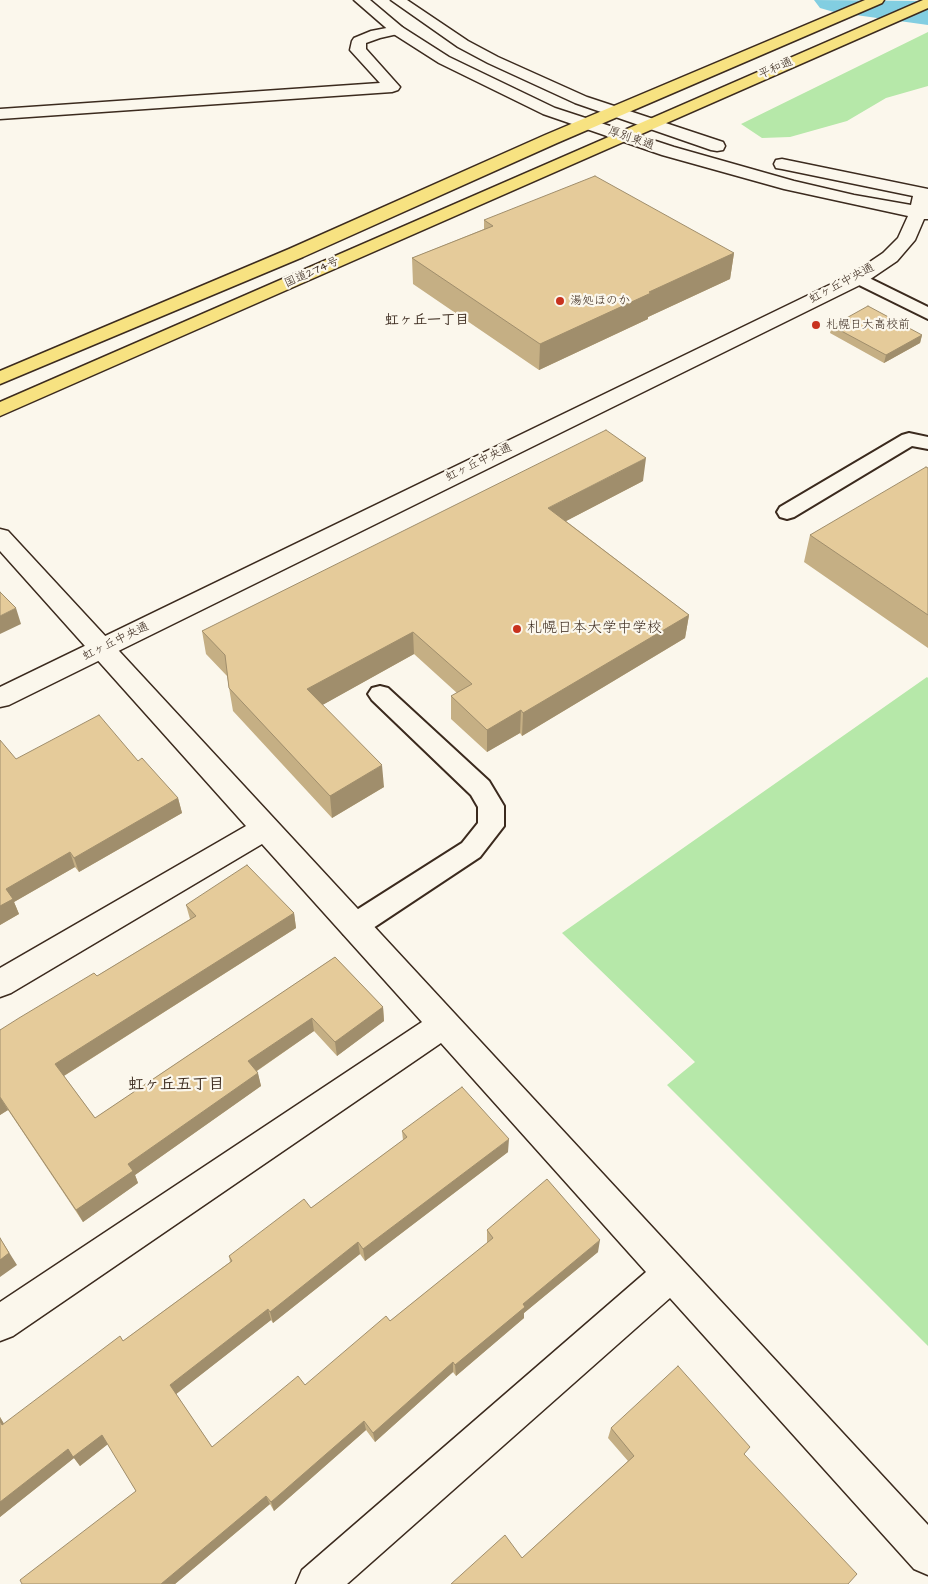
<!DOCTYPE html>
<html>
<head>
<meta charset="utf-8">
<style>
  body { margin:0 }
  canvas { display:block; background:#fbf7ec }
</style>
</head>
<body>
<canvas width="928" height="1584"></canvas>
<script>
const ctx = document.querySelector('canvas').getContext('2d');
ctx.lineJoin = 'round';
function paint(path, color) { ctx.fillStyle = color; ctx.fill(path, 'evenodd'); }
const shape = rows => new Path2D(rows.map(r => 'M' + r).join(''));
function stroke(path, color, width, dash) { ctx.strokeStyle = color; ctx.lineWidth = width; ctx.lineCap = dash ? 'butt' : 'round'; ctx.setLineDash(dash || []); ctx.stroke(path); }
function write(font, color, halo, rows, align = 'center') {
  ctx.font = font + ' "Architects Daughter","Klee One",sans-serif'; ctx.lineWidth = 4.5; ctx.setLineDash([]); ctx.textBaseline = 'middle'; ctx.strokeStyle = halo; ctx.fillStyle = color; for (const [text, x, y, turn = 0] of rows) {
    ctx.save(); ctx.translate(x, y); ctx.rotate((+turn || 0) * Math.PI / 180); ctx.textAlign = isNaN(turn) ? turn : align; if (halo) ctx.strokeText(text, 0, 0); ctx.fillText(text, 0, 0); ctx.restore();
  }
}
const green = shape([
  [928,32,928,86,886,98,847,121,790,137,762,138,741,124],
  [927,677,928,678,928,1346,667,1085,695,1062,562,933]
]);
const river = shape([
  [814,0,928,1,928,25,834,12,820,8,814,0]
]);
const lane = shape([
  [859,273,928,307,928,319,853,282,850,278,853,274,859,273],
  [909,433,928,437,928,449,912,446,794,517,787,519,780,517,777,512,780,507,902,435,909,433],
  [380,686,388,688,489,781,504,806,504,826,480,857,364,934,354,937,344,934,340,926,344,918,462,843,478,823,478,807,471,795,372,700,368,694,372,688,380,686]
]);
const street = shape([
  [397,26,402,27,404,30,402,33,380,38,366,43,366,49,400,87,398,90,392,92,0,119,0,109,380,83,350,50,352,41,354,38,371,31,397,26],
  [0,529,8,531,928,1525,928,1575,914,1569,670,1298,347,1584,296,1584,302,1570,646,1272,441,1043,13,1336,0,1341,0,1302,422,1022,262,844,11,993,0,997,0,968,246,826,0,551,0,529]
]);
const secondary = shape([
  [354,0,370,0,402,27,449,57,555,108,674,147,794,181,854,195,911,205,913,196,782,169,776,168,774,164,776,160,782,159,928,189,928,219,924,219,915,240,897,261,866,282,9,705,0,707,0,687,852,274,883,253,898,238,908,216,784,189,662,155,543,114,439,63,392,33,354,0],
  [391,0,407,0,468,41,498,57,587,97,723,142,725,146,723,150,717,151,711,150,575,103,488,63,458,47,391,0]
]);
const highway = shape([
  [865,0,884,0,882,3,557,143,303,257,0,384,0,371,289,249,545,135,865,0],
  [923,0,928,0,928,8,0,416,0,402,923,0]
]);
const wall = shape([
  [484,220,734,253,730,279,648,317,648,319,539,370,413,284,412,258,484,229],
  [832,326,922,335,920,343,884,363,830,333],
  [928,468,928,648,804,562,810,535],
  [643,481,566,521,689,615,685,638,522,736,520,733,487,752,451,719,451,696,457,693,414,654,322,705,384,787,332,818,233,711,227,676,206,654,202,631],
  [16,759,138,761,178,798,182,813,79,872,75,867,14,902,19,914,0,925],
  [186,905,294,913,296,928,64,1076,95,1118,335,957,383,1007,384,1021,337,1056,314,1031,257,1071,261,1086,135,1175,138,1183,83,1222,8,1110,0,1115,0,1030,97,976,190,919],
  [402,1131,508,1152,365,1261,360,1254,273,1323,271,1320,176,1394,212,1447,305,1385,390,1321,487,1243,487,1230,598,1252,524,1313,524,1318,456,1376,453,1372,375,1442,366,1430,274,1511,270,1504,175,1584,22,1584,136,1491,108,1444,80,1466,74,1458,0,1517,0,1417,4,1424,123,1341,230,1262,229,1256,311,1208,403,1140],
  [611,1428,745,1455,522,1558,628,1461,608,1438]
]);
const shadedWall = shape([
  [734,253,730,279,648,317,648,319,539,370,540,344,649,292],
  [922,335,920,343,884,363,886,355],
  [646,458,643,481,547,531,548,508],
  [16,608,21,624,0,634,0,616],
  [689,615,685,638,522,736,523,713],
  [413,632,414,654,310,712,307,689],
  [521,710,520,733,487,752,487,730],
  [382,765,384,787,332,818,330,796],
  [178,798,182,813,79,872,74,858],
  [70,852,75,867,14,902,19,914,0,925,0,906,6,889],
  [294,913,296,928,62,1077,55,1064],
  [383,1007,384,1021,337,1056,335,1042],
  [312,1018,314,1031,252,1074,248,1061],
  [258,1073,261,1086,135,1175,138,1183,83,1222,76,1210,128,1164],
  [0,1097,8,1110,0,1115],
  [509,1139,508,1152,365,1261,363,1249],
  [0,1238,17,1265,0,1277],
  [600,1240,598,1252,524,1313,524,1318,456,1376,455,1365,523,1304],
  [358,1242,360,1254,273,1323,270,1312],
  [268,1309,271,1320,175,1395,170,1385],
  [453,1362,453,1372,375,1442,373,1433],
  [0,1417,10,1434,2,1425,0,1421],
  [364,1421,366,1430,274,1511,271,1502],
  [102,1435,108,1444,80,1466,74,1458,0,1517,0,1502,68,1449],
  [266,1496,270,1504,175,1584,161,1584]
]);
const building = shape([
  [595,176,734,253,649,292,651,293,540,344,412,258,493,226,484,220,595,176],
  [868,306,922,335,886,355,832,326,868,306],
  [606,430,646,458,548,508,689,615,523,713,521,710,487,730,451,696,472,684,413,632,307,689,382,765,330,796,229,688,225,655,202,631,606,430],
  [926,467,928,468,928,615,810,535,926,467],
  [0,592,16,608,0,616,0,592],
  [99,715,138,761,142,758,178,798,74,858,70,852,6,889,13,899,0,906,0,740,16,759,99,715],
  [247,865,294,913,55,1064,95,1118,335,957,383,1007,335,1042,312,1018,248,1061,258,1073,128,1164,133,1171,76,1210,0,1097,0,1030,19,1018,94,973,97,976,196,916,186,905,247,865],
  [462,1087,509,1139,363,1249,358,1242,270,1312,268,1309,170,1385,212,1447,298,1376,305,1385,386,1316,390,1321,493,1238,487,1230,547,1179,600,1240,523,1304,525,1307,455,1365,453,1362,373,1433,364,1421,271,1502,266,1496,161,1584,22,1584,20,1580,136,1491,102,1435,73,1457,68,1449,0,1502,0,1421,2,1425,120,1336,123,1341,232,1261,229,1256,304,1199,311,1208,407,1137,402,1131,462,1087],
  [0,1238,9,1253,0,1260,0,1238],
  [678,1366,750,1447,744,1454,857,1574,848,1584,451,1584,505,1535,522,1558,634,1456,611,1428,678,1366]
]);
const markers = [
  [560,301,5,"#c8321e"],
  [816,325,5,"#c8321e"],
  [517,629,5,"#c8321e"]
];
const farStreetnames = [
  ["平和通",776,69,-24],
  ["厚別東通",631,139,19],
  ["国道274号",312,273,-24],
  ["虹ヶ丘中央通",842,284,-28],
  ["虹ヶ丘中央通",479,463,-26],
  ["虹ヶ丘中央通",116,642,-26]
];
const farPoinames = [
  ["湯処ほのか",570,301],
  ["札幌日大高校前",826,325]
];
const farNeighbourhoodnames = [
  ["虹ヶ丘一丁目",427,321]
];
const poiNames = [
  ["札幌日本大学中学校",527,629]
];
const neighbourhoodNames = [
  ["虹ヶ丘五丁目",176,1086]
];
paint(green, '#b6e8a9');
paint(river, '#82cee1');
stroke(lane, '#3b2a1e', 4);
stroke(street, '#3b2a1e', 3);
stroke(secondary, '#3b2a1e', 3);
stroke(highway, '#3b2a1e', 3);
paint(lane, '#fbf7ec');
paint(street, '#fbf7ec');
paint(secondary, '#fbf7ec');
paint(highway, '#f7e281');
paint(wall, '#c5af84');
paint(shadedWall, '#a08e6c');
paint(building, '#e5cb9a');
stroke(building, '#a08e6c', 1);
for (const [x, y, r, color] of markers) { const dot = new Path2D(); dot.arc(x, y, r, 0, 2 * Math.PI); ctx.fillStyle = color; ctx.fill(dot); stroke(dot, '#fbf7ec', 2); }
write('12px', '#3b2a1e', '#fbf7ec', farStreetnames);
write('12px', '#3b2a1e', '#fbf7ec', farPoinames, 'left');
write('bold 14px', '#3b2a1e', '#fbf7ec', farNeighbourhoodnames);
write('15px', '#3b2a1e', '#fbf7ec', poiNames, 'left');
write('bold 16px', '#3b2a1e', '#fbf7ec', neighbourhoodNames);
</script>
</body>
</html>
